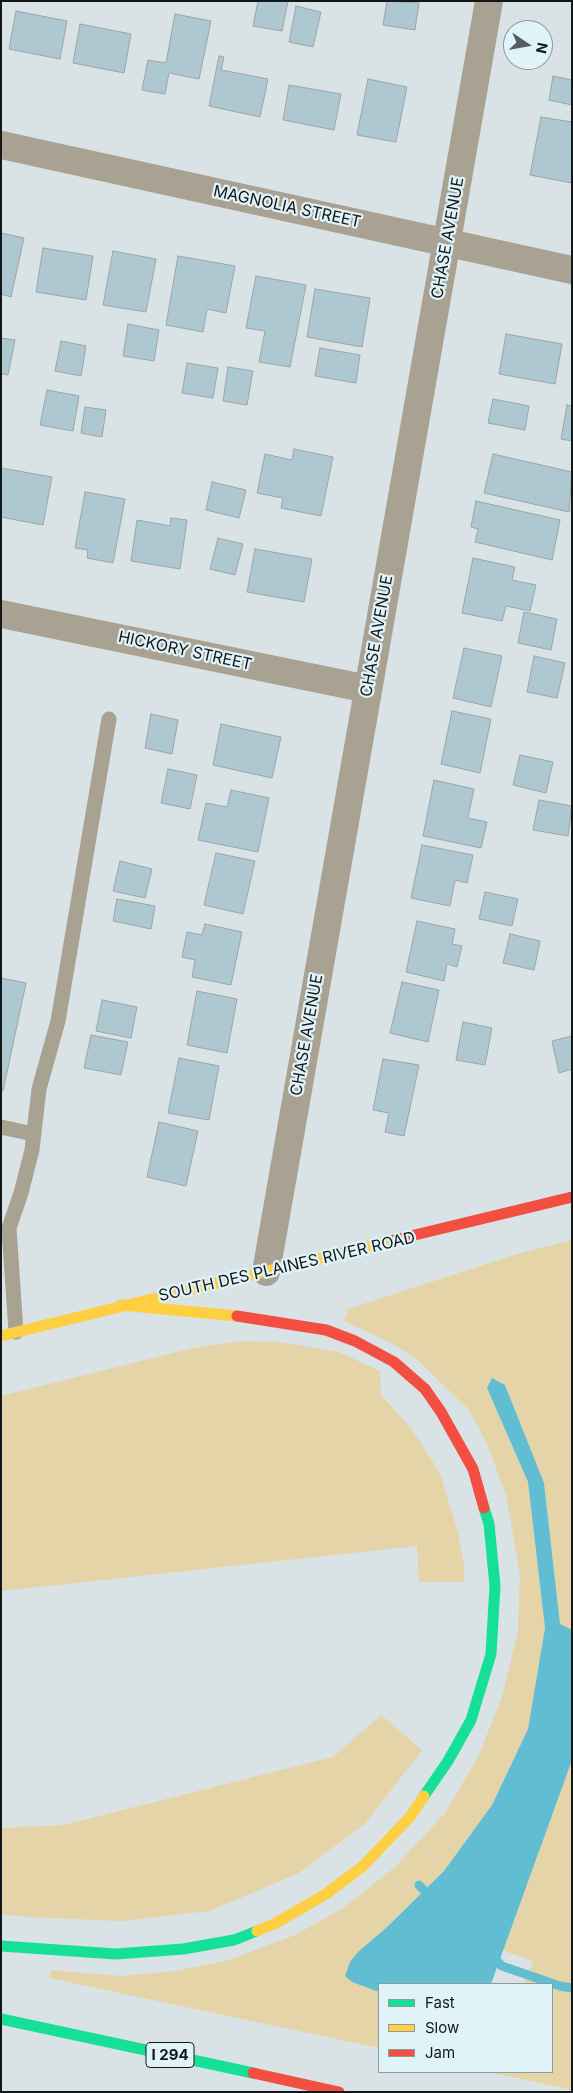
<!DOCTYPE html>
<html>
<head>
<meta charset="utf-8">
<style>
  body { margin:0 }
  #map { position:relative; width:573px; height:2093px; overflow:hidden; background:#d9e2e5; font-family:Inter,sans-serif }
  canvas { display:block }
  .frame { position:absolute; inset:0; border:2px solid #12181a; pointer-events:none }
  .legend { position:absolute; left:378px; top:1983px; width:175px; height:90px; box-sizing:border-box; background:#e0f3f9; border:1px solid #8e9ba0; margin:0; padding:6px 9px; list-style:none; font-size:15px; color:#12181a }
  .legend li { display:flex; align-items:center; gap:10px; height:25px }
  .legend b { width:25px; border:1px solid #8e9ba0 }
  .north { position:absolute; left:503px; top:20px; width:50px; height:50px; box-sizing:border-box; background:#e0f3f9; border:1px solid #8e9ba0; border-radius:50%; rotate:102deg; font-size:14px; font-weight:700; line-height:20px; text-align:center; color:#12181a }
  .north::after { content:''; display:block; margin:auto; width:18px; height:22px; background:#585f61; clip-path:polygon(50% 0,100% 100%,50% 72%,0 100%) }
</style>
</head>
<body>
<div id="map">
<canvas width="573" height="2093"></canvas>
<div class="frame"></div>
<ul class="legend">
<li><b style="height:6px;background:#16e098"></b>Fast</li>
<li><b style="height:6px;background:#ffcf43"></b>Slow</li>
<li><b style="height:6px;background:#f24e42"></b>Jam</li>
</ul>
<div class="north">N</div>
</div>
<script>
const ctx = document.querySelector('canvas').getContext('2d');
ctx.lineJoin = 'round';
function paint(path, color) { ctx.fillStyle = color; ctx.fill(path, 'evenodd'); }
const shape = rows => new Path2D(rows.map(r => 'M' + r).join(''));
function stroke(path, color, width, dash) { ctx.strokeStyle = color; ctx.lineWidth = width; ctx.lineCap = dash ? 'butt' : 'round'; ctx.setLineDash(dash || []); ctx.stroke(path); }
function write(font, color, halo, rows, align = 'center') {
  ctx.font = font + ' Inter,sans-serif'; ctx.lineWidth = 4.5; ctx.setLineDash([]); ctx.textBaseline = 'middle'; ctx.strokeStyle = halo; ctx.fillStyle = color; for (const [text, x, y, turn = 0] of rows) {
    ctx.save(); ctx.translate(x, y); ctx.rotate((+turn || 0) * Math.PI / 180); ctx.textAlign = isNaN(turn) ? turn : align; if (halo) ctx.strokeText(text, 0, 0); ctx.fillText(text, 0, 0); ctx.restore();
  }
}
const green = shape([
  [572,1240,572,1630,560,1624,544,1483,492,1378,487,1388,528,1482,545,1628,528,1729,492,1805,444,1871,386,1928,359,1951,352,1982,379,1992,379,2048,49,1978,51,1970,121,1976,175,1971,229,1960,295,1935,343,1908,394,1868,445,1813,478,1757,502,1697,518,1631,520,1575,506,1495,488,1446,470,1411,419,1361,395,1345,344,1321,348,1309,514,1255],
  [241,1341,280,1342,339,1352,380,1371,381,1395,411,1428,440,1473,458,1533,464,1565,464,1582,419,1582,417,1546,1,1591,1,1396,193,1348],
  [381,1715,422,1750,365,1824,297,1874,209,1911,121,1921,26,1917,1,1914,1,1828,63,1825,333,1757],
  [572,1758,572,2090,489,2072,552,2072,552,1984,524,1984,533,1961,502,1950]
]);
const water = shape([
  [492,1378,505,1385,544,1483,560,1624,572,1630,572,1760,491,1984,379,1984,379,1992,352,1982,345,1976,350,1962,359,1951,386,1928,444,1871,492,1805,528,1729,545,1628,528,1482,487,1388]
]);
const stream = shape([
  [419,1885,431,1898],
  [491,1955,502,1966,560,1986,572,1988]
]);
const building = shape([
  [258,1,288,1,282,31,253,26,258,1],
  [387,1,419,3,415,30,383,25,387,1],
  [296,6,321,12,313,47,289,42,296,6],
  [16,11,67,21,60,59,9,49,16,11],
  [175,14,211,21,199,79,169,73,165,94,142,90,148,60,166,63,175,14],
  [80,24,131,34,124,73,73,63,80,24],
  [219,56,224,57,221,70,268,79,260,117,209,106,219,56],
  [553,76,572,80,572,105,549,100,553,76],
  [368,79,407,87,396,142,357,135,368,79],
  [289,85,341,94,334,130,283,120,289,85],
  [541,117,572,122,572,183,530,175,541,117],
  [1,233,24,238,11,297,1,294,1,233],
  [43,248,93,256,86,300,36,292,43,248],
  [113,251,156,259,146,312,103,305,113,251],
  [178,256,235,266,226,313,207,309,203,332,166,325,178,256],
  [256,276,306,285,290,367,259,362,265,331,246,328,256,276],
  [315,289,370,298,362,347,307,337,315,289],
  [128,324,159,330,154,361,123,356,128,324],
  [506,334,562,344,555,384,499,374,506,334],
  [1,338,15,340,8,375,1,374,1,338],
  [61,341,86,346,81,376,55,371,61,341],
  [320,348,360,355,356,383,315,376,320,348],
  [187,363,218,368,213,398,182,393,187,363],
  [228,367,253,371,247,405,223,401,228,367],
  [47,390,79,396,73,431,40,425,47,390],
  [493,399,529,406,525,430,488,423,493,399],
  [567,405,572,406,572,441,561,439,567,405],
  [85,407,106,410,102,437,81,433,85,407],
  [294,449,333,457,321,516,281,508,283,498,257,493,265,454,292,460,294,449],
  [493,454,572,472,569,512,484,493,493,454],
  [1,468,52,477,43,525,1,517,1,468],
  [212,482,246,490,239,518,206,510,212,482],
  [85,492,125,499,113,563,87,558,88,550,75,548,85,492],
  [476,501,560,520,552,560,475,542,478,529,471,527,476,501],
  [171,518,187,520,180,569,131,561,137,520,170,526,171,518],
  [218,538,243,544,235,575,210,569,218,538],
  [255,549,312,559,304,602,247,592,255,549],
  [473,558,515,567,512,580,536,585,530,611,506,606,502,621,462,613,473,558],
  [524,612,557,619,551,650,518,643,524,612],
  [464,648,502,656,491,707,453,698,464,648],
  [534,656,565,663,557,698,527,692,534,656],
  [452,711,491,719,480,773,441,764,452,711],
  [151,714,178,720,172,754,145,748,151,714],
  [221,724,281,737,272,778,213,765,221,724],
  [520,755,553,762,546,793,513,785,520,755],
  [168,769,197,775,190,809,161,803,168,769],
  [434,780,474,789,468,818,487,822,481,848,423,836,434,780],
  [231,790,269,798,258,852,198,840,206,803,227,807,231,790],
  [539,800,572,806,568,836,533,830,539,800],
  [422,845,473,855,467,883,455,880,450,906,411,898,422,845],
  [216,853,255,861,243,914,204,905,216,853],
  [120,861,152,869,145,898,113,891,120,861],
  [485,892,518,899,512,926,479,919,485,892],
  [117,899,155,906,151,929,113,921,117,899],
  [417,921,455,929,452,944,462,946,457,967,447,964,444,981,406,972,417,921],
  [205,924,242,932,231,985,192,977,195,960,182,957,187,932,202,935,205,924],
  [510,934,540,941,534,970,503,963,510,934],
  [1,978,26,983,3,1091,1,1091,1,978],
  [402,982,439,990,428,1042,390,1033,402,982],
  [197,991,237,999,227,1053,187,1045,197,991],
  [102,1000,137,1007,131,1038,96,1031,102,1000],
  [463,1022,492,1028,485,1065,456,1060,463,1022],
  [91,1035,128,1042,121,1075,84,1068,91,1035],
  [572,1036,572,1069,559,1073,552,1041,572,1036],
  [179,1058,219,1066,209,1120,168,1113,179,1058],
  [383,1059,419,1065,404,1136,385,1132,389,1113,373,1110,383,1059],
  [159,1122,198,1131,186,1186,147,1177,159,1122]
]);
const lane = shape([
  [1,1127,33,1134],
  [16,1332,9,1228,21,1193,32,1150,39,1089,58,1021,109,719]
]);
const street = shape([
  [1,145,572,270],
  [1,614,368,689],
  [266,1272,489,1]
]);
const fast = shape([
  [424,1796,448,1761,471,1720,491,1654,495,1586,489,1524,484,1508],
  [1,1946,116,1954,183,1949,234,1940,257,1931],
  [1,2019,253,2073]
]);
const slow = shape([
  [121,1305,237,1316],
  [1,1336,394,1240],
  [257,1931,276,1923,326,1894,363,1866,410,1817,424,1796]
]);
const jam = shape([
  [394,1240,572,1197],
  [237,1316,326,1330,355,1341,394,1362,425,1389,441,1412,473,1469,484,1508],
  [253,2073,339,2092]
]);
const shields = [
  [170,2055,48]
];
const shieldNames = [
  ["I 294",170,2055]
];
const streetNames = [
  ["MAGNOLIA STREET",287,207,12],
  ["CHASE AVENUE",448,238,-80],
  ["CHASE AVENUE",377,636,-80],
  ["HICKORY STREET",185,651,12],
  ["CHASE AVENUE",307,1035,-80],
  ["SOUTH DES PLAINES RIVER ROAD",287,1267,-13]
];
paint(green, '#e5d4a8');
paint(water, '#61bed2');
stroke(stream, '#61bed2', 9);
paint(building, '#adc8d0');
stroke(building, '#9da4a7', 1);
stroke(lane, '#a9a293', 15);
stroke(street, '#a9a293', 28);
stroke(fast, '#16e098', 11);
stroke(slow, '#ffcf43', 11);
stroke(jam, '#f24e42', 11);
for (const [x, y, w] of shields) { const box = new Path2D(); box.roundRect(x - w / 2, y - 12.5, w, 25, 4); ctx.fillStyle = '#e0f3f9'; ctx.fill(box); stroke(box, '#12181a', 1); }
write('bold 15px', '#12181a', null, shieldNames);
write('16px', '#12181a', '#e0f3f9', streetNames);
</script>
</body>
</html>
